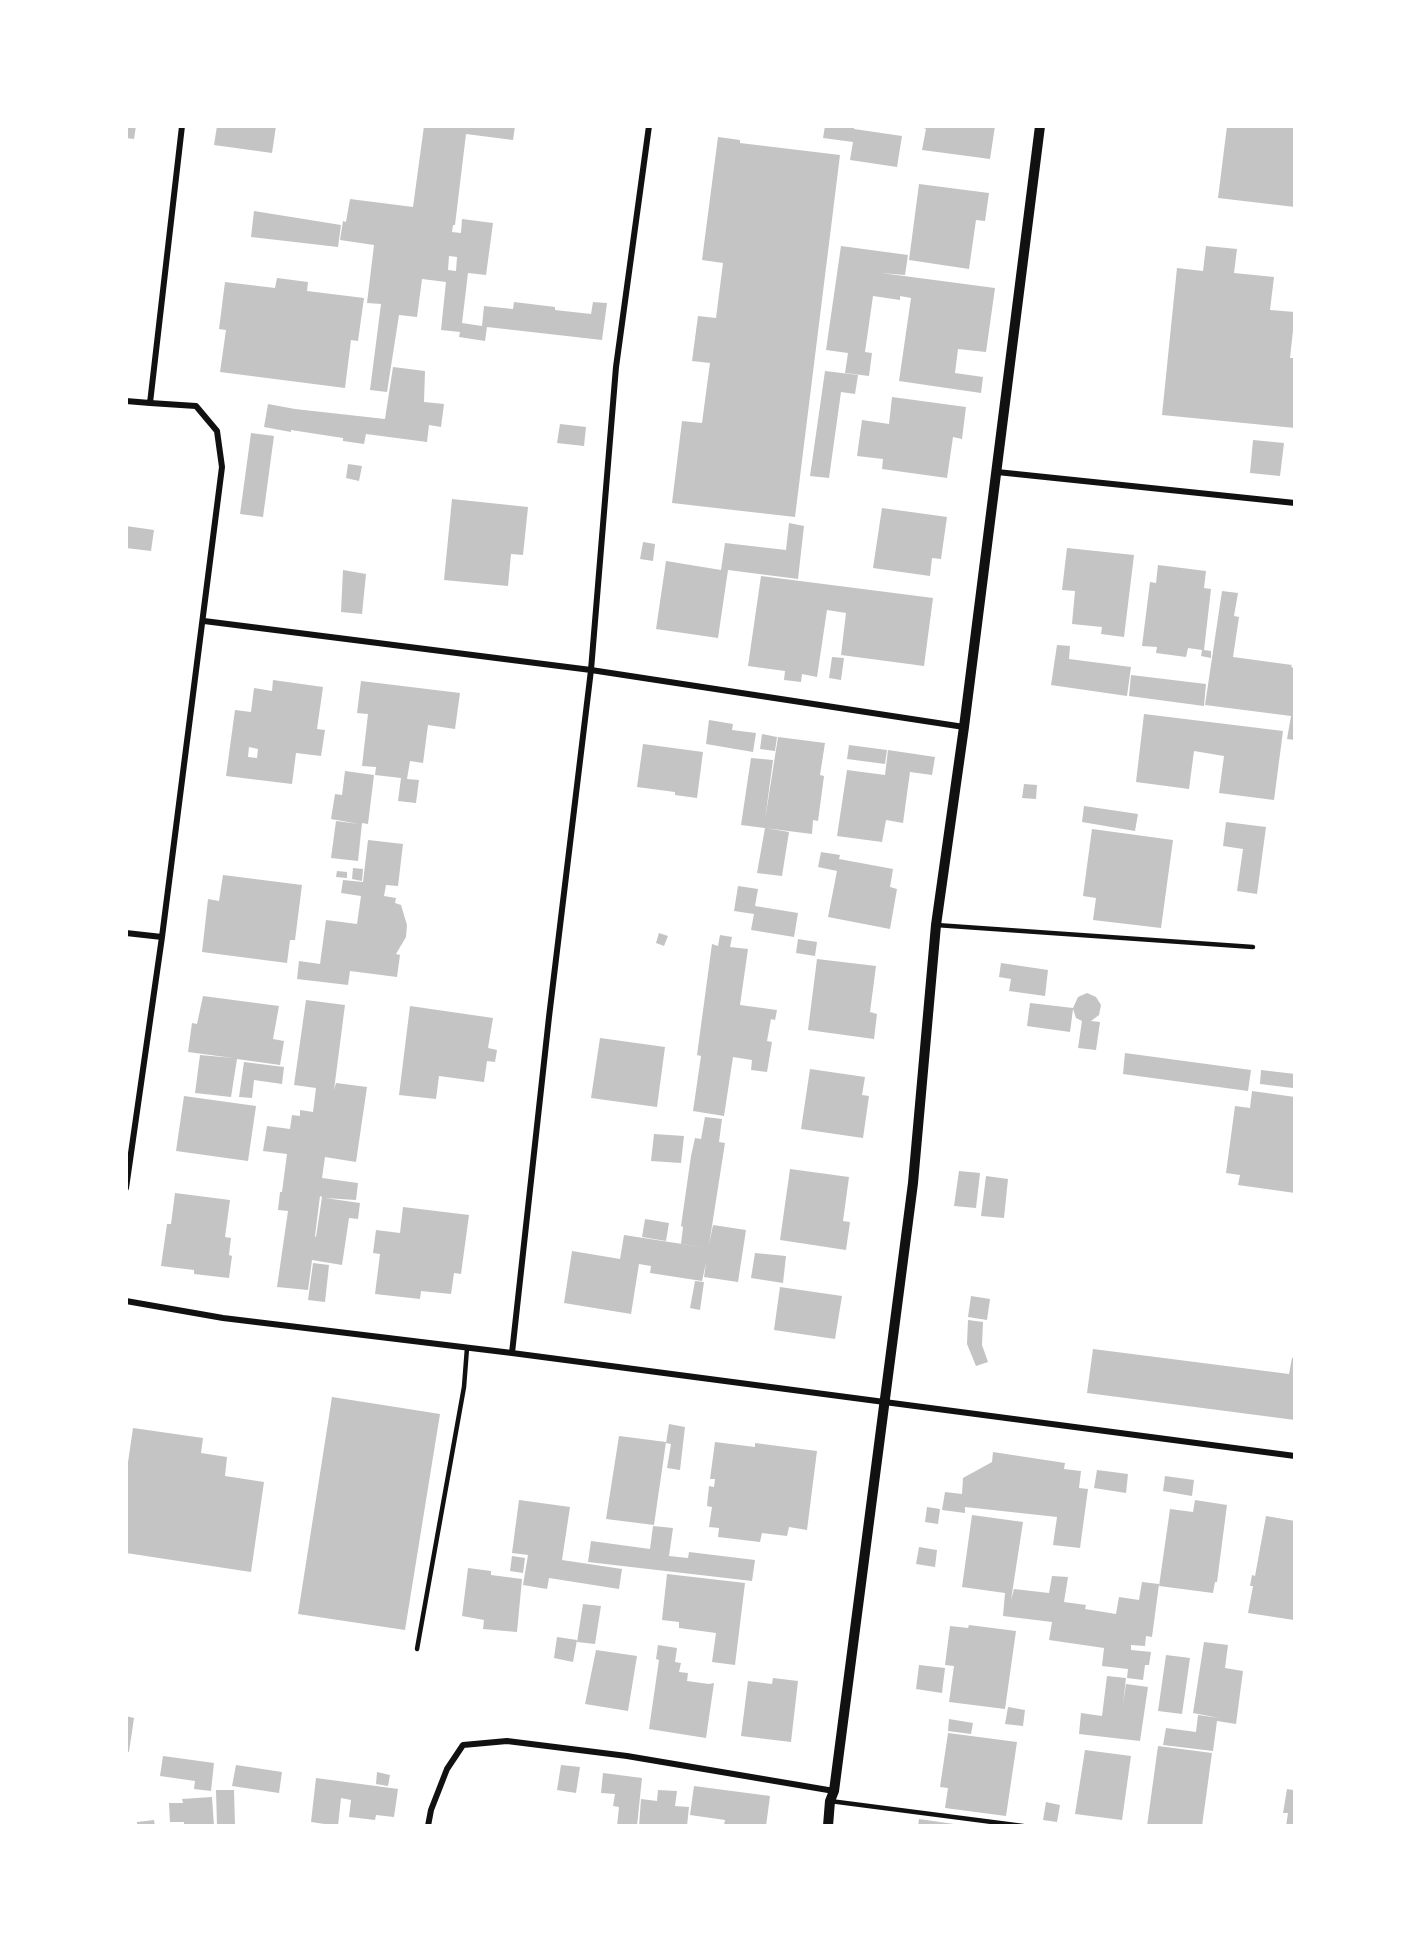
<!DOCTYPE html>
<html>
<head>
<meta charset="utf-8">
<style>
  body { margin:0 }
  #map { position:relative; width:1421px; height:1952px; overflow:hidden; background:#fff; font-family:Overpass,sans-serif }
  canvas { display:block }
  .frame { position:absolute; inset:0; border:128px solid #fff; pointer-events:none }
</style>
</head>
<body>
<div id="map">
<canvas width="1421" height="1952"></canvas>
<div class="frame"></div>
</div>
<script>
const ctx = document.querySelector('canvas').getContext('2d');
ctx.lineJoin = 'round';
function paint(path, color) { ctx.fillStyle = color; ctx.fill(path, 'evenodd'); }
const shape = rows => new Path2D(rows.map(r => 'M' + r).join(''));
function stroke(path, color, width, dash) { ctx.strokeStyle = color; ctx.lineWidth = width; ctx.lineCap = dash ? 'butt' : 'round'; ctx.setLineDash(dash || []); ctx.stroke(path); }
const building = shape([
  [126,126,136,126,134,139,126,138],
  [217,126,276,126,272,153,214,145],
  [424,126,515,126,513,140,466,134,455,225,453,225,452,232,461,233,462,219,493,223,486,275,468,273,462,323,482,326,484,306,513,309,514,302,555,307,555,310,591,314,593,302,607,303,602,340,487,327,485,341,459,337,460,332,441,330,446,282,422,279,417,317,399,315,387,392,370,390,381,304,367,303,374,245,340,240,343,221,346,222,350,199,413,207],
  [449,256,457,257,456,271,448,270],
  [825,126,854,126,854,129,902,136,897,167,850,160,853,142,823,138],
  [919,126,995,126,990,159,922,150,926,129],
  [1227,126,1295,126,1295,207,1218,198],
  [718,137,740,140,740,143,840,155,795,517,672,503,682,421,702,423,710,363,692,361,698,316,716,318,723,263,702,260],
  [919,184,989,193,985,221,976,220,969,269,909,260],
  [254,211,341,225,338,247,251,237],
  [841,246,908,255,905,275,881,273,995,288,986,352,958,349,955,373,983,377,981,393,899,381,911,298,900,296,900,300,873,296,865,352,872,353,869,376,845,373,848,353,826,350],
  [1206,246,1237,249,1234,273,1274,277,1270,310,1295,312,1290,358,1295,358,1295,428,1162,415,1177,268,1203,271],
  [277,278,308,282,307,291,364,298,358,341,351,340,345,388,220,372,226,330,219,329,225,282,275,288],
  [393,367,425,371,424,402,444,404,441,427,429,425,427,442,366,434,364,444,343,441,343,438,291,430,291,432,264,427,268,404,295,409,385,419],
  [825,371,858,375,855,394,841,392,829,478,810,476],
  [892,397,966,407,962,439,953,437,947,478,882,469,883,459,857,456,862,420,889,424],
  [560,424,586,427,584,446,557,443],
  [251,433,274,436,263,517,240,514],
  [1253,440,1284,443,1280,476,1250,473],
  [348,464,362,466,359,481,346,478],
  [452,499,528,507,523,555,511,554,508,586,444,580],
  [882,508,947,517,941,559,932,558,930,576,873,568],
  [789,523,804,526,798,579,728,570,718,638,656,629,666,561,721,570,725,543,786,550],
  [126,526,154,530,151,551,126,548],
  [643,542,655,544,653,561,640,559],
  [1067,548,1134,555,1124,637,1101,634,1102,627,1072,624,1075,591,1062,590],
  [1158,565,1206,571,1204,588,1211,589,1204,650,1211,651,1211,658,1201,656,1202,650,1188,648,1186,657,1156,653,1157,647,1142,646,1150,582,1156,583],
  [343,570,366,574,362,614,341,612],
  [761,576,933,598,924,666,841,655,846,613,827,610,817,677,802,674,801,682,784,680,785,671,748,666],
  [1222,591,1238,593,1234,616,1239,617,1233,657,1292,665,1291,667,1295,668,1295,740,1287,739,1291,716,1205,705],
  [1057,645,1070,646,1069,659,1131,667,1127,696,1051,685],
  [832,657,844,658,841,680,829,678],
  [1131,675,1206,684,1204,706,1129,696],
  [273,680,323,687,317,729,325,730,321,756,296,753,292,784,226,776,235,710,251,712,254,688,272,691],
  [249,747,258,749,257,758,248,757],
  [361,681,460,693,455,729,428,725,423,763,410,761,407,779,419,780,416,803,398,801,401,778,375,775,376,767,362,766,368,714,357,713],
  [1144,714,1283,731,1274,800,1219,793,1224,756,1194,751,1189,789,1136,782],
  [709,720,733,724,732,730,756,733,753,752,706,744],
  [762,734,777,737,775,751,760,749],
  [778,737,825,743,820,775,824,776,818,821,813,820,812,834,741,825,751,758,773,760,765,820],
  [643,744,703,752,697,798,675,795,675,792,637,787],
  [849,745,887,750,885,764,847,759],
  [888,750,935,757,932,775,910,772,903,823,886,820,882,842,837,836,847,770,885,775],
  [345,771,374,775,368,824,362,823,358,861,331,858,336,821,359,824,331,819,335,794,342,795],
  [1024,784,1037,785,1036,799,1022,798],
  [1084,806,1138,814,1135,831,1082,822],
  [1226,822,1266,827,1257,894,1237,891,1243,849,1223,846],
  [765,828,789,832,782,876,757,873],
  [1092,829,1173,840,1161,928,1093,920,1096,898,1083,896],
  [368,840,403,844,398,886,386,885,384,896,396,898,395,903,401,905,407,925,406,937,396,954,400,955,397,977,350,971,348,985,297,979,299,961,320,964,326,920,357,924,361,896,341,893,343,880,363,882],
  [821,852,840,855,839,859,893,869,890,887,897,889,890,929,828,917,837,871,818,867],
  [353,868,363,869,362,881,352,879],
  [337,871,347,872,347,878,336,877],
  [223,875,302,885,295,940,290,940,287,963,202,952,208,899,219,901],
  [738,886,758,889,755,906,798,913,794,937,751,930,754,914,734,911],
  [659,933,668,936,664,946,656,943],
  [720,935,732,937,730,947,748,949,740,1005,777,1010,775,1020,771,1019,767,1041,772,1042,767,1072,751,1070,752,1060,733,1057,724,1116,693,1111,701,1056,697,1055,712,944,718,946],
  [798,939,817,942,815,956,796,953],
  [817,959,876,966,870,1012,877,1014,874,1039,808,1030],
  [1001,963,1048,970,1045,996,1009,991,1011,979,999,977],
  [1087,993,1096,997,1101,1005,1099,1015,1091,1021,1100,1022,1096,1050,1078,1048,1082,1021,1076,1018,1073,1009,1070,1032,1027,1026,1030,1003,1073,1008,1078,997],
  [203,996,279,1006,273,1039,284,1041,280,1065,237,1059,231,1097,195,1093,200,1055,233,1058,188,1052,192,1023,197,1024],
  [306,1000,345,1005,334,1090,336,1083,367,1087,356,1162,325,1157,322,1178,358,1183,356,1200,325,1198,360,1203,358,1219,349,1218,342,1265,312,1260,308,1290,277,1287,288,1211,278,1210,280,1192,282,1192,287,1154,263,1151,267,1126,290,1129,292,1115,300,1116,300,1110,313,1112,316,1088,294,1085],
  [320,1196,322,1197,316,1237,315,1236],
  [410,1006,493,1018,488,1048,497,1050,495,1062,487,1061,484,1082,439,1076,436,1099,399,1095],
  [600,1038,665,1047,657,1107,591,1098],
  [1125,1053,1251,1070,1248,1091,1123,1074],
  [244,1062,284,1067,282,1084,254,1080,252,1098,239,1097],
  [810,1069,865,1077,862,1095,869,1096,863,1138,801,1129],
  [1261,1070,1295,1074,1293,1088,1260,1084],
  [1252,1091,1295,1097,1295,1193,1238,1185,1240,1175,1226,1173,1235,1106,1250,1108],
  [184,1096,256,1106,248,1161,176,1151],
  [705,1117,722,1119,719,1142,725,1143,709,1245,713,1225,746,1230,738,1282,704,1277,706,1263,702,1281,650,1273,651,1266,639,1264,631,1314,564,1303,572,1251,620,1259,624,1235,708,1248,681,1244,683,1227,681,1226,691,1156,695,1138,701,1139],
  [654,1134,684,1136,681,1163,651,1161],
  [790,1169,849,1177,843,1221,850,1222,846,1250,780,1240],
  [959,1171,980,1173,976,1208,954,1206],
  [986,1176,1008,1179,1004,1218,981,1216],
  [175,1193,230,1200,225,1237,231,1238,229,1255,232,1256,229,1278,194,1274,194,1270,161,1266,167,1224,171,1224],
  [403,1207,469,1215,461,1274,454,1273,451,1294,421,1291,420,1299,375,1294,380,1254,373,1253,376,1230,400,1233],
  [645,1219,669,1223,666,1241,642,1237],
  [755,1253,786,1256,783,1283,751,1278],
  [313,1263,329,1265,325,1302,308,1300],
  [695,1281,704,1282,700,1310,690,1308],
  [780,1287,842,1296,835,1339,774,1330],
  [971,1296,990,1299,987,1320,968,1317],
  [968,1320,983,1322,982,1345,988,1362,976,1366,967,1344],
  [1093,1349,1289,1374,1292,1358,1295,1358,1295,1420,1087,1393],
  [332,1397,440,1414,405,1630,298,1614],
  [669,1424,685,1427,680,1470,667,1468,671,1444,666,1443],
  [133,1428,203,1438,201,1453,227,1457,225,1476,264,1482,251,1572,126,1553,126,1476],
  [619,1436,666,1442,654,1525,606,1519],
  [715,1442,755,1447,755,1443,817,1451,807,1530,789,1527,787,1536,762,1533,760,1542,718,1537,719,1528,709,1527,712,1507,707,1506,709,1486,714,1487,715,1479,710,1479],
  [993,1452,1065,1463,1064,1469,1081,1471,1079,1488,1088,1489,1080,1548,1053,1545,1057,1517,965,1507,965,1513,942,1510,945,1492,962,1494,963,1478,992,1462],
  [1097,1470,1128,1474,1126,1493,1094,1488],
  [1165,1476,1194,1480,1192,1496,1163,1491],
  [519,1500,570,1507,562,1560,622,1569,619,1589,549,1578,547,1589,523,1585,528,1555,512,1553],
  [1195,1500,1227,1505,1217,1582,1215,1582,1213,1593,1159,1586,1170,1509,1193,1512],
  [927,1507,940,1509,938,1524,925,1522],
  [972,1515,1023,1522,1011,1600,1014,1589,1049,1593,1052,1576,1068,1577,1064,1602,1086,1605,1085,1609,1116,1614,1119,1597,1139,1600,1142,1582,1159,1584,1152,1637,1146,1636,1145,1646,1131,1645,1131,1650,1151,1652,1149,1665,1145,1665,1143,1680,1127,1678,1128,1669,1102,1666,1104,1648,1049,1640,1052,1622,1003,1616,1005,1593,962,1587],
  [1266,1516,1295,1521,1294,1620,1248,1613,1253,1586,1250,1586,1252,1575,1255,1576],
  [653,1526,673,1528,669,1556,688,1558,689,1552,755,1560,752,1581,588,1562,591,1541,650,1549],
  [919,1547,937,1550,935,1567,916,1564],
  [512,1556,525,1558,523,1573,510,1571],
  [468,1568,491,1571,491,1575,522,1579,517,1632,483,1629,484,1620,462,1616],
  [667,1574,745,1583,735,1665,712,1662,716,1633,679,1628,679,1622,662,1620],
  [583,1604,601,1606,595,1644,577,1642],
  [969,1625,1016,1631,1005,1709,949,1702,954,1666,945,1665,950,1626,968,1628],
  [557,1637,577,1640,573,1662,554,1658],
  [1204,1642,1228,1645,1225,1668,1243,1671,1236,1724,1217,1721,1213,1751,1163,1745,1166,1728,1196,1732,1198,1715,1220,1718,1193,1713],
  [658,1645,677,1648,675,1662,681,1663,679,1672,688,1673,687,1681,709,1684,714,1683,706,1738,649,1729,659,1660,656,1659],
  [596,1650,637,1656,628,1711,585,1704],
  [1166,1655,1190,1658,1182,1714,1158,1711],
  [919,1665,945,1668,942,1693,916,1689],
  [1107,1676,1126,1678,1123,1704,1126,1684,1148,1687,1140,1741,1079,1734,1081,1713,1102,1716],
  [773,1678,798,1681,791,1742,741,1736,748,1681,772,1684],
  [1008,1707,1025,1710,1023,1726,1005,1724],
  [126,1716,134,1718,129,1752,126,1751],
  [949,1719,973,1723,971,1734,948,1731],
  [948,1733,1017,1742,1006,1816,945,1808,948,1788,940,1787],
  [1158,1746,1212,1753,1202,1826,1147,1826],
  [1085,1750,1131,1756,1122,1820,1075,1814],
  [163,1756,214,1763,211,1791,194,1789,195,1781,160,1776],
  [236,1765,282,1772,279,1793,232,1786],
  [561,1765,580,1767,576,1793,557,1790],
  [377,1772,390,1775,388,1786,376,1784],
  [603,1773,642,1778,637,1826,617,1826,619,1807,613,1806,615,1794,601,1793],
  [316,1778,398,1789,394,1817,376,1815,375,1820,349,1817,351,1800,341,1798,338,1826,311,1822],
  [1294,1784,1295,1826,1286,1826,1288,1813,1283,1813,1287,1789,1293,1790],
  [694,1786,770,1796,766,1826,724,1825,725,1820,690,1815],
  [216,1790,234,1790,235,1826,217,1826],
  [658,1790,677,1791,675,1806,689,1807,687,1826,639,1826,641,1799,657,1801],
  [212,1797,214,1826,184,1826,184,1822,170,1822,169,1803,183,1803,182,1799],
  [1046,1802,1060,1805,1057,1822,1043,1820],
  [919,1819,961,1825,961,1826,918,1826],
  [154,1820,155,1826,137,1826,137,1822]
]);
const service = shape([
  [936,925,1253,947],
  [417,1649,464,1387,467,1348],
  [830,1801,1023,1826]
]);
const minor = shape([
  [126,401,150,403],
  [997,472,1295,503],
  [204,621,591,670,964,727],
  [126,933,162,937],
  [126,1188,162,937,222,467,217,431,196,406,150,403,182,126],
  [126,1301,223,1318,512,1353,1295,1456],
  [512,1353,549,1017,591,670,616,367,649,126],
  [428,1826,431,1810,447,1769,463,1745,507,1741,627,1756,834,1791]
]);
const tertiary = shape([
  [828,1826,830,1801,834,1791,913,1183,936,925,964,727,1040,126]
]);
paint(building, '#c4c4c4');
stroke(service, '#111', 4.5);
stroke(minor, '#111', 6);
stroke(tertiary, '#111', 10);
</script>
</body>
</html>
